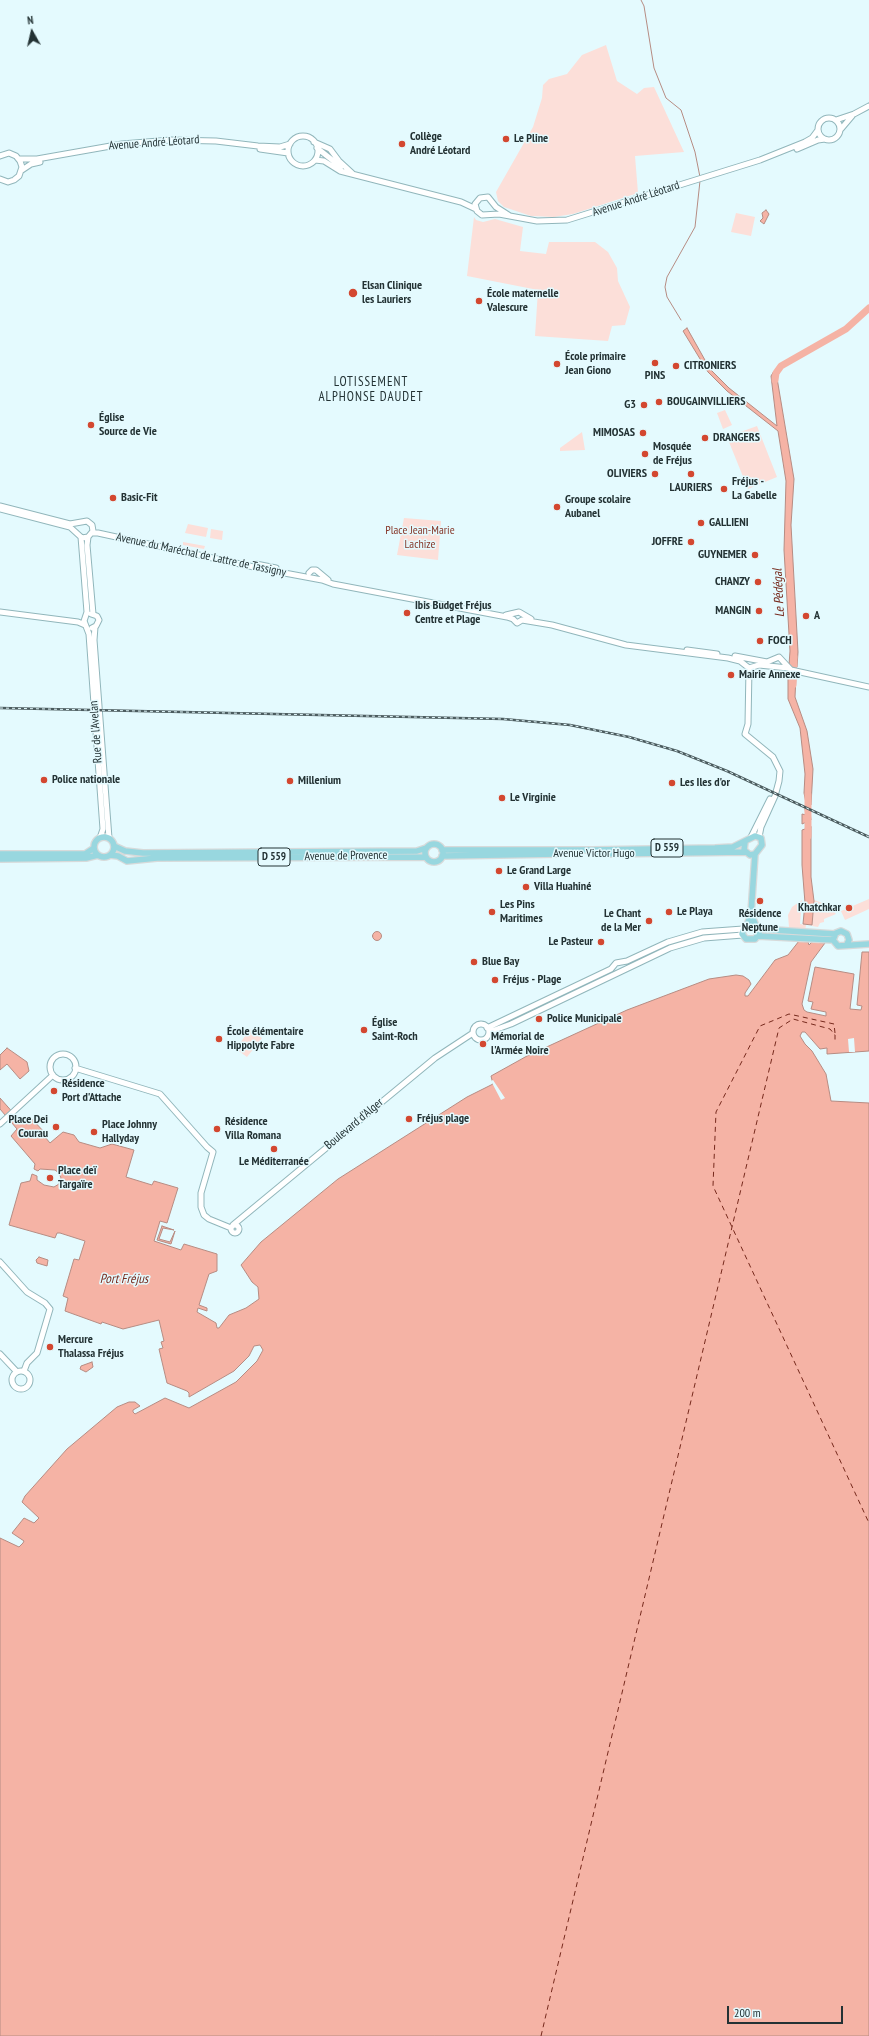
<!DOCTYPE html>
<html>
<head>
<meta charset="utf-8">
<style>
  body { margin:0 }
  #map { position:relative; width:869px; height:2036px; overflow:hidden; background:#e4fafe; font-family:"PT Sans Narrow",sans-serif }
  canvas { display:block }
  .north { position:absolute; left:12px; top:12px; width:40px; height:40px; -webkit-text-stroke:3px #e4fafe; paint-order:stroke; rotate:352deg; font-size:11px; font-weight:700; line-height:16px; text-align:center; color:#233234 }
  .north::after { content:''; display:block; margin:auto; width:14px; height:18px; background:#233234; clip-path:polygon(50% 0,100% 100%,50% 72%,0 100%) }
  .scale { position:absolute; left:727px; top:2006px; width:116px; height:18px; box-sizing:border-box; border:2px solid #233234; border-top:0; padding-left:5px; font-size:12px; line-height:14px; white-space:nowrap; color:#233234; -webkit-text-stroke:3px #e4fafe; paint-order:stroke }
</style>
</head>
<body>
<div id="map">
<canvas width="869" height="2036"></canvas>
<div class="north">N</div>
<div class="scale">200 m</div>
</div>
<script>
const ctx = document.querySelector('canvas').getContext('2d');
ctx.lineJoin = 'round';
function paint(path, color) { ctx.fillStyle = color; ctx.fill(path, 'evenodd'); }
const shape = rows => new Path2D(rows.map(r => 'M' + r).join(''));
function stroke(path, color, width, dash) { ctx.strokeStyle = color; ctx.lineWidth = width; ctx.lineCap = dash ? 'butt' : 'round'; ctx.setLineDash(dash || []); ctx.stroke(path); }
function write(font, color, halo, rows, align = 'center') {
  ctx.font = font + ' "PT Sans Narrow",sans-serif'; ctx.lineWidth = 3; ctx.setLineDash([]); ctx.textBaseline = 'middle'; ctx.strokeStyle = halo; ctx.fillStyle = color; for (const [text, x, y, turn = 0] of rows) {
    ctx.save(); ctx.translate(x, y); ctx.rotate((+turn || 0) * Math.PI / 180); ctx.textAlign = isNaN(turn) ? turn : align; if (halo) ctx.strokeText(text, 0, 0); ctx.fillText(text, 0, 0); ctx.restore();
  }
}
const green = shape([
  [606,45,617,81,637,94,644,88,654,87,684,152,635,156,638,193,573,214,554,217,531,216,504,207,498,201,496,192,533,127,542,98,543,85,549,79,567,74,582,55],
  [736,213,755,217,751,236,731,232],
  [474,217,476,220,483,222,495,219,523,227,520,251,546,254,549,242,595,242,608,252,617,268,618,281,630,307,625,325,612,326,608,341,535,336,538,290,467,276],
  [725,410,732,425,723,429,717,413],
  [757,426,777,477,748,489,727,437],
  [582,432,585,450,560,451,560,448],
  [404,518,441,521,438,560,397,555],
  [188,524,208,528,206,537,185,533],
  [211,529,223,531,222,540,210,538],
  [183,542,205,546,204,549,183,545],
  [869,899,869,909,845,920,841,911],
  [802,900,800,924,806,925,805,931,792,930,789,927,788,915,792,907],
  [814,900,828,905,836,914,824,919,824,922,820,923,818,927,812,926],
  [250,1029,262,1038,247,1057,236,1049]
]);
const water = shape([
  [766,210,769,214,764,224,760,221,763,218,762,213,766,210],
  [687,328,710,369,729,388,777,426,771,376,774,371,779,373,777,378,794,479,791,525,798,652,797,667,789,665,790,651,784,550,786,481,778,431,727,391,708,372,683,331,687,328],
  [788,674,796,676,795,697,807,731,813,769,811,805,806,803,804,793,805,774,800,728,788,699,788,674],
  [805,809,810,812,811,820,802,824,802,814,806,815,805,809],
  [811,827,811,877,814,901,812,925,803,924,805,903,802,865,802,830,811,827],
  '372.5 936a4.5 4.5 0 1 1 9 0a4.5 4.5 0 1 1-9 0Z',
  [799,941,808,942,809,945,812,942,825,943,811,962,802,1004,804,1010,807,1012,826,1016,826,1012,811,1009,813,1002,808,1001,815,967,854,974,850,1009,861,1010,862,1006,857,1005,862,952,869,952,869,1051,827,1054,827,1048,820,1049,805,1032,802,1032,800,1036,805,1044,812,1051,826,1074,831,1101,869,1103,869,2036,0,2036,0,1538,19,1547,23,1543,24,1541,12,1533,24,1518,34,1523,39,1518,22,1502,25,1496,67,1449,117,1407,129,1402,135,1402,140,1406,133,1410,133,1412,135,1414,165,1398,189,1408,236,1382,257,1361,263,1350,260,1345,254,1346,249,1356,234,1371,189,1397,189,1393,187,1391,167,1383,159,1349,163,1348,161,1342,164,1341,159,1320,123,1329,102,1322,101,1324,65,1311,68,1298,63,1296,74,1259,79,1260,85,1241,60,1233,57,1233,55,1238,9,1225,21,1183,30,1181,32,1174,37,1176,37,1180,44,1185,54,1187,59,1184,61,1178,59,1173,55,1170,40,1169,38,1171,34,1169,35,1164,11,1136,17,1129,0,1109,0,1098,23,1124,30,1117,47,1135,45,1137,50,1143,63,1132,74,1135,79,1142,100,1148,112,1144,134,1150,126,1177,152,1185,154,1181,178,1188,167,1223,160,1221,154,1241,181,1250,184,1244,217,1254,217,1271,209,1274,199,1305,207,1308,207,1311,198,1308,197,1312,216,1323,217,1328,219,1328,229,1315,246,1308,259,1299,258,1287,252,1282,241,1265,261,1242,338,1179,467,1097,493,1084,491,1076,527,1056,627,1010,709,979,736,975,743,976,749,980,751,984,745,993,745,996,748,996,775,960,788,955,799,941],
  [7,1048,27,1062,29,1071,20,1079,7,1064,0,1070,0,1055,7,1048],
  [162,1226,174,1230,163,1228,159,1239,170,1242,175,1231,171,1244,157,1240,162,1226],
  [39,1257,48,1260,47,1266,37,1263,36,1260,39,1257],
  [92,1362,93,1367,86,1372,80,1369,81,1366,92,1362]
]);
const pier = shape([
  [854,1038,855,1052,849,1052,848,1039],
  [493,1080,505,1098,501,1100,491,1081]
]);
const stream = shape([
  [641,0,644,6,654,68,666,98,681,110,695,152,700,177],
  [681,320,667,297,665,287,667,277,695,227,700,181]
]);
const river = shape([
  [775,380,776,373,781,366,846,329,869,308],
  [793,685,794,657],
  [808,795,808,836]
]);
const ferry = shape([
  [835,1033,834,1024,789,1014,760,1026,716,1112,713,1186,869,1523],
  [541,2036,779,1028,793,1019,830,1029,835,1035,835,1040]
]);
const secondary = shape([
  '818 129a11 11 0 1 1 22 0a11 11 0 1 1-22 0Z',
  [836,120,854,114,869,106],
  [841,129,852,116],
  '288 151a15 15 0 1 1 30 0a15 15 0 1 1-30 0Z',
  [314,142,330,149,339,161,352,173],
  [317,148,341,167],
  [260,149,288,153],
  [797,149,818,140,825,139],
  [0,156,9,153,16,156,20,161,22,167,19,176,14,180,8,182,0,179],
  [19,159,37,159,122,144,171,140,216,141,258,146,280,147,290,144],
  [315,160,324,161,340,171,461,202,476,209],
  [22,170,31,164,40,162],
  [510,216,496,207,488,197,480,198,475,204,477,211,482,215,499,214,537,221,567,220,760,160,805,142,812,138,818,130],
  [0,506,70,524,87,521,92,525,93,531,88,537,82,538,70,527,0,509],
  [92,533,98,533,263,569,322,580,333,584,507,617,513,619,517,623,522,620,552,625,626,645,728,658,740,661,749,668,759,665,788,668],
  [81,537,87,612,84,621,89,634,99,774,103,829,100,838],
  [88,537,87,545,93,614],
  [256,564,276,568],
  [309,573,312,570,316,570,328,580],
  [0,612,78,622,85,625],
  [91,614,97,616,99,620,96,626,92,628],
  [506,615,519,612,531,619],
  [95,627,94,640,109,838],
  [687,650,717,654],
  [735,656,767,662,779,657,791,670,869,687],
  [749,668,748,724,745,734,773,757,780,771,779,781,775,796,761,827,759,837],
  [751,837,770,799],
  '473 1032a8 8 0 1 1 16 0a8 8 0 1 1-16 0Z',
  [487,1028,611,969,616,963,627,961,668,942,702,932,743,929],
  [489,1032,511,1024,670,948,704,938,743,935],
  '50 1067a13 13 0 1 1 26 0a13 13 0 1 1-26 0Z',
  [75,1068,160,1094,207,1147,213,1152,201,1193,201,1207,204,1215,209,1219,231,1228],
  [0,1124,53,1075],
  [233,1225,435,1058,473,1033],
  '231 1229a4 4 0 1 1 8 0a4 4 0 1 1-8 0Z',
  [0,1262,27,1292,45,1303,50,1309,37,1353,27,1363,24,1371],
  [0,1354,17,1372],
  '12 1380a9 9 0 1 1 18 0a9 9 0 1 1-18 0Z'
]);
const primary = shape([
  '94 847a10 10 0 1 1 20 0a10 10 0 1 1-20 0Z',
  '425 853a9 9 0 1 1 18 0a9 9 0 1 1-18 0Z',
  [114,846,125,851,143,853,417,851,426,848],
  [442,850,592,850,715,848,733,847,755,836,761,838,762,845,755,854,750,855,744,850,745,842],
  [0,854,85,854,94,848],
  [598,854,746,852],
  [110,855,118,856,127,861,157,858,425,857],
  [442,856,558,854],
  [0,859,86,858,98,855],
  [751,914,759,933,755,939,746,939,742,934,745,926,750,924,755,925],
  [747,925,751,914,755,854],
  [759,929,835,934],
  [758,936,833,940],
  [847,944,849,940,847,934,841,931,836,933,833,940,838,946,869,944]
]);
const rail = shape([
  [0,708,503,719,570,725,629,737,677,751,727,771,869,837]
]);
const markers = [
  [506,139,4,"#d34730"],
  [402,144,4,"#d34730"],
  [353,293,5,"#d34730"],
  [479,301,4,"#d34730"],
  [655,363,4,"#d34730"],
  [557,364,4,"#d34730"],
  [676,366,4,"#d34730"],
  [659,402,4,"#d34730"],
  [644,405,4,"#d34730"],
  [91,425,4,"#d34730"],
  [643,433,4,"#d34730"],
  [705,438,4,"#d34730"],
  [645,454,4,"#d34730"],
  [655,474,4,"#d34730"],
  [691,474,4,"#d34730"],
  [724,489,4,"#d34730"],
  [113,498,4,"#d34730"],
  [557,507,4,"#d34730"],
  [701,523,4,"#d34730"],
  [691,542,4,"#d34730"],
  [755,555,4,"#d34730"],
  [758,582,4,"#d34730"],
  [759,611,4,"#d34730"],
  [407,613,4,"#d34730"],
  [806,616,4,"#d34730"],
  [760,641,4,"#d34730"],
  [731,675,4,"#d34730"],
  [44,780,4,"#d34730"],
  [290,781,4,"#d34730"],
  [672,783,4,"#d34730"],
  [502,798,4,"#d34730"],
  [499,871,4,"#d34730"],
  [526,887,4,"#d34730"],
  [760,901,4,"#d34730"],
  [849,908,4,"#d34730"],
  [492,912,4,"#d34730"],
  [669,912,4,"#d34730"],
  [649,921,4,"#d34730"],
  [601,942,4,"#d34730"],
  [474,962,4,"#d34730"],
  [495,980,4,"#d34730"],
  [539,1019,4,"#d34730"],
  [364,1030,4,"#d34730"],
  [219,1039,4,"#d34730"],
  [483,1044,4,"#d34730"],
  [54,1091,4,"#d34730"],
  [409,1119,4,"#d34730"],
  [56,1127,4,"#d34730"],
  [217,1129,4,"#d34730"],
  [94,1132,4,"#d34730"],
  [274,1149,4,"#d34730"],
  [50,1178,4,"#d34730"],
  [50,1347,4,"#d34730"]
];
const shields = [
  [667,848,32],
  [274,857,32]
];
const shieldNames = [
  ["D 559",667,848],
  ["D 559",274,857]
];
const poiNames = [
  ["Collège",410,137],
  ["André Léotard",410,151],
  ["Le Pline",514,139],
  ["Elsan Clinique",362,286],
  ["les Lauriers",362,300],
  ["École maternelle",487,294],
  ["Valescure",487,308],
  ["École primaire",565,357],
  ["Jean Giono",565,371],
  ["CITRONIERS",684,366],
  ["PINS",655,376,"center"],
  ["BOUGAINVILLIERS",667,402],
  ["G3",636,405,"right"],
  ["Église",99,418],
  ["Source de Vie",99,432],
  ["MIMOSAS",635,433,"right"],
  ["DRANGERS",713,438],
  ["Mosquée",653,447],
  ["de Fréjus",653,461],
  ["OLIVIERS",647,474,"right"],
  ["Fréjus -",732,482],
  ["La Gabelle",732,496],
  ["LAURIERS",691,488,"center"],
  ["Basic-Fit",121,498],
  ["Groupe scolaire",565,500],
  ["Aubanel",565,514],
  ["GALLIENI",709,523],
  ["JOFFRE",683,542,"right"],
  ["GUYNEMER",747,555,"right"],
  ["CHANZY",750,582,"right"],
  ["Ibis Budget Fréjus",415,606],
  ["Centre et Plage",415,620],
  ["MANGIN",751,611,"right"],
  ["A",814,616],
  ["FOCH",768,641],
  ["Mairie Annexe",739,675],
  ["Police nationale",52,780],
  ["Millenium",298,781],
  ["Les Iles d'or",680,783],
  ["Le Virginie",510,798],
  ["Le Grand Large",507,871],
  ["Villa Huahiné",534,887],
  ["Les Pins",500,905],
  ["Maritimes",500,919],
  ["Khatchkar",841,908,"right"],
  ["Le Playa",677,912],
  ["Le Chant",641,914,"right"],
  ["de la Mer",641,928,"right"],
  ["Résidence",760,914,"center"],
  ["Neptune",760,928,"center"],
  ["Le Pasteur",593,942,"right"],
  ["Blue Bay",482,962],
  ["Fréjus - Plage",503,980],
  ["Police Municipale",547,1019],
  ["Église",372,1023],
  ["Saint-Roch",372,1037],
  ["École élémentaire",227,1032],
  ["Hippolyte Fabre",227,1046],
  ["Mémorial de",491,1037],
  ["l'Armée Noire",491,1051],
  ["Résidence",62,1084],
  ["Port d'Attache",62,1098],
  ["Fréjus plage",417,1119],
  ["Place Dei",48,1120,"right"],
  ["Courau",48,1134,"right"],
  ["Résidence",225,1122],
  ["Villa Romana",225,1136],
  ["Place Johnny",102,1125],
  ["Hallyday",102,1139],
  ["Le Méditerranée",274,1162,"center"],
  ["Place deï",58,1171],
  ["Targaïre",58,1185],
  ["Mercure",58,1340],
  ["Thalassa Fréjus",58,1354]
];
const streetNames = [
  ["Avenue André Léotard",154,143,-4],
  ["Avenue André Léotard",636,199,-18],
  ["Avenue du Maréchal de Lattre de Tassigny",201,555,12],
  ["Rue de l'Avelan",96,732,-94],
  ["Avenue Victor Hugo",594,854],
  ["Avenue de Provence",346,856,-1],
  ["Boulevard d'Alger",354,1124,-40]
];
const parkNames = [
  ["Place Jean-Marie",420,531],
  ["Lachize",420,545]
];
const neighbourhoodNames = [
  ["LOTISSEMENT",371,382],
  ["ALPHONSE DAUDET",371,397]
];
const waterNames = [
  ["Le Pédégal",779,593,-93],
  ["Port Fréjus",124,1279]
];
paint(green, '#fcdfd9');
paint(water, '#f5b3a5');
stroke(water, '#b68c83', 1);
paint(pier, '#e4fafe');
stroke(stream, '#b68c83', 1);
stroke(river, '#f5b3a5', 7);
stroke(ferry, '#76291c', 1, [5, 4]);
stroke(secondary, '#91b6bb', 7);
stroke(primary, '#d7dada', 8);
stroke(secondary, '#fff', 5);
stroke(primary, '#98d7df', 5.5);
stroke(rail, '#4b5b5e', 2.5);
stroke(rail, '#e4fafe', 1, [3]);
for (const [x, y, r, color] of markers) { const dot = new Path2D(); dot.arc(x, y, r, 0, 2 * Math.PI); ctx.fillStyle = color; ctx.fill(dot); stroke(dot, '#e4fafe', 1.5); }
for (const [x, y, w] of shields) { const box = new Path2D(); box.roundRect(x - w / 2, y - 9, w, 18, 3); ctx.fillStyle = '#e4fafe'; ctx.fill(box); stroke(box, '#233234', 1); }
write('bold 11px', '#233234', null, shieldNames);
write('bold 12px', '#233234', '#e4fafe', poiNames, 'left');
write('12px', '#233234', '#e4fafe', streetNames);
write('12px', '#87392b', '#e4fafe', parkNames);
ctx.letterSpacing = '1px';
write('13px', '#233234', '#e4fafe', neighbourhoodNames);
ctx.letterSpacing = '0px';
write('italic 13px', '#76291c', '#e4fafe', waterNames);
</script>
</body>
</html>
